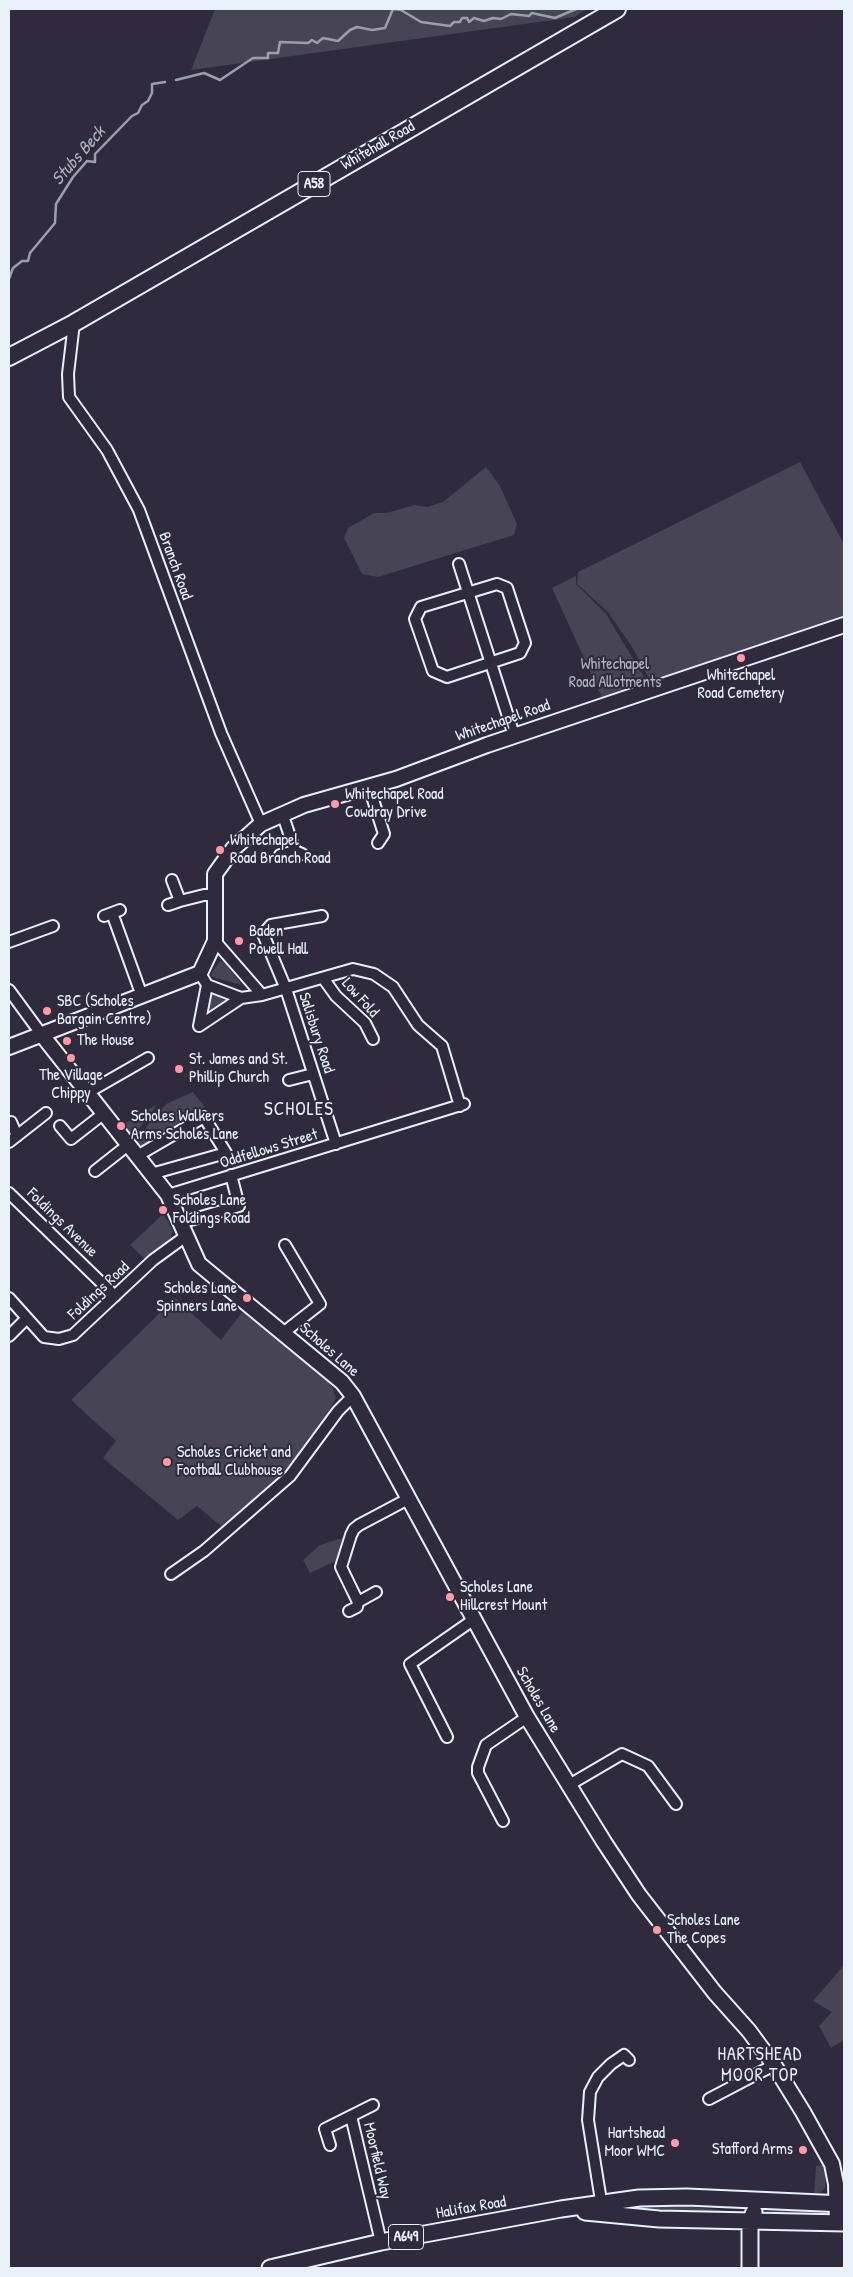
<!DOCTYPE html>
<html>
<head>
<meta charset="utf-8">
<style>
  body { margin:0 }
  #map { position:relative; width:853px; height:2277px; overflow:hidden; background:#2f2a3d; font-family:"Patrick Hand",sans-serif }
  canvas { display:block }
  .frame { position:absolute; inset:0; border:10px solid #e8f1f8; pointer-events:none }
</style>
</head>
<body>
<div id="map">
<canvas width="853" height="2277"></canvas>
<div class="frame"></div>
</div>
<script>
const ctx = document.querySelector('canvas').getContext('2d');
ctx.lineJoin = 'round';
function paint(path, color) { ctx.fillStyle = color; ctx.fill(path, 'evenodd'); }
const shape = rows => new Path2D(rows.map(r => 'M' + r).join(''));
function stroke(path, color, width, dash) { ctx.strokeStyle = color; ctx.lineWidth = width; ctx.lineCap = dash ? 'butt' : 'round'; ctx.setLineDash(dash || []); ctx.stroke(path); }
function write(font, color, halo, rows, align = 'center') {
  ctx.font = font + ' "Patrick Hand",sans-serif'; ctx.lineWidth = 4; ctx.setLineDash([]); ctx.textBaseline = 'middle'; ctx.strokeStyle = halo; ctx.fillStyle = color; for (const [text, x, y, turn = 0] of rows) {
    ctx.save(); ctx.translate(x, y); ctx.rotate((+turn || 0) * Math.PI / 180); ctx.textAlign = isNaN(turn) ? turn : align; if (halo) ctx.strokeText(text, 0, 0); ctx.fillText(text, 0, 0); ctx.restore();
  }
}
const green = shape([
  [215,9,586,9,575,17,191,70],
  [800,462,844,544,844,619,652,684,632,647,608,612,577,584,578,572],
  [486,467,500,486,517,524,514,535,378,577,362,574,344,538,348,528,374,513,386,513,415,505,427,507,443,502],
  [576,576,576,584,606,614,649,685,604,702,552,588],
  [220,961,224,962,242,985,212,977,211,974],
  [209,990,229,1003,207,1016,204,1015],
  [193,1092,205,1107,143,1148,135,1142,137,1136,143,1131,166,1104],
  [158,1104,138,1130,128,1133,122,1125],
  [163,1214,173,1230,170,1240,146,1260,130,1245],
  [175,1298,221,1340,243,1311,322,1374,332,1387,336,1398,317,1432,286,1471,248,1505,221,1526,197,1506,178,1520,103,1458,116,1441,71,1400],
  [342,1538,336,1561,310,1573,303,1560,320,1545],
  [844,1965,844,2040,831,2048,819,2026,832,2012,813,2001],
  [823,2165,826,2175,825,2188,820,2193,814,2194,816,2166],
  [621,2204,677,2205,735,2212,728,2214,618,2210],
  [763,2207,824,2209,826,2212,825,2217,766,2215,761,2213]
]);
const stream = shape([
  [394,9,401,10,421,22,450,26,454,22,460,22,462,18,467,18,469,22,474,18,484,21,493,18,501,19,511,14,529,16,532,13,555,18,576,9],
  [176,80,204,73,220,80,253,58,268,58,268,53,278,53,280,42,308,43,312,40,317,43,323,38,338,41,350,30,357,27,372,30,385,28,393,9],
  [9,279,13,268,22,261,28,261,30,253,55,223,56,204,73,177,87,161,95,162,95,154,132,116,138,113,142,105,148,101,152,93,152,84,165,82]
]);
const minor = shape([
  [74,323,68,374,69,397,107,450,139,510,221,733,261,824],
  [459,564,514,735],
  [497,584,507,588,525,643,520,653,447,677,433,671,415,619,421,607,497,584],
  [369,787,384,834,378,843],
  [282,813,295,851],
  [280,855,295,851,302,854],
  [172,880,180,901,204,895,214,895],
  [168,905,180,901],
  [112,913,142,996],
  [104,916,120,910],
  [322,916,271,925,263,934,286,989,336,1144],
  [215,941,262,995],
  [9,942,53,926],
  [200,973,207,985,241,998],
  [323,978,336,996,365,1023,373,1039],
  [9,990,42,1035],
  [199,1026,241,998,262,995,353,969,374,974,393,987,418,1025,442,1046,460,1106],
  [199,1026,207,985],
  [289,1080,313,1074],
  [87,1093,148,1058],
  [11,1122,17,1136],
  [60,1126,71,1139,103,1114],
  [9,1142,46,1113],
  [137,1156,204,1117,226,1153,151,1174],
  [95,1171,128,1145],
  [9,1193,115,1296],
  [168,1195,464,1104],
  [180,1223,239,1206,231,1175],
  [9,1298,44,1337,59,1339,73,1335,153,1260,186,1236],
  [283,1333,320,1304,285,1245],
  [9,1336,27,1318],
  [171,1574,204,1551,290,1476,338,1411,353,1396],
  [376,1592,358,1602,341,1567,351,1535,354,1529,359,1525,408,1499],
  [349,1611,357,1607,358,1602],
  [447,1737,410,1664,473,1620],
  [569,1785,622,1754,648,1766,676,1804],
  [503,1821,478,1773,478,1767,486,1745,527,1717],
  [709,2099,774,2065],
  [351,2116,381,2242],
  [330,2145,325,2129,373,2105],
  [602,2207,588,2120,590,2092,598,2077,611,2064,624,2055,629,2060]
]);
const secondary = shape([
  [42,1035,168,1195,199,1264,342,1382,353,1396,527,1717,604,1842,639,1895,715,1993,749,2031,774,2065,803,2112,832,2164,836,2184,837,2223],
  [9,1047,200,973,215,941,215,874,233,849,261,824,304,805,396,779,487,745,844,625]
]);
const primary = shape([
  [585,2212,659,2219,844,2223],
  [270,2268,381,2242,561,2209,639,2198,687,2197,844,2204],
  [750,2268,750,2221,754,2212]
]);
const trunk = shape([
  [9,357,74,323,617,9]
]);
const markers = [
  [741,658,5,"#ff9aa2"],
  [335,804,5,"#ff9aa2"],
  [220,850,5,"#ff9aa2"],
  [239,941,5,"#ff9aa2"],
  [47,1011,5,"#ff9aa2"],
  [67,1041,5,"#ff9aa2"],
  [71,1058,5,"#ff9aa2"],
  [179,1069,5,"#ff9aa2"],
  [121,1126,5,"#ff9aa2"],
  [163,1210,5,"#ff9aa2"],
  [247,1298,5,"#ff9aa2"],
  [167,1462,5,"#ff9aa2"],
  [450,1597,5,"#ff9aa2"],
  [657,1930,5,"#ff9aa2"],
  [675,2143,5,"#ff9aa2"],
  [803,2150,5,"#ff9aa2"]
];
const shields = [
  [314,184,32],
  [406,2237,35]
];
const shieldNames = [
  ["A58",314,184],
  ["A649",406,2237]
];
const streetNames = [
  ["Whitehall Road",378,146,-30],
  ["Branch Road",175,566,70],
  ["Whitechapel Road",503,721,-19],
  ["Low Fold",360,998,48],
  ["Salisbury Road",316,1033,72],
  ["Oddfellows Street",269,1149,-17],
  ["Foldings Avenue",62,1223,44],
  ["Foldings Road",99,1291,-43],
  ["Scholes Lane",329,1350,41],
  ["Scholes Lane",538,1700,60],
  ["Moorfield Way",377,2161,77],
  ["Halifax Road",471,2208,-10]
];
const parkNames = [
  ["Whitechapel",615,665],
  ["Road Allotments",615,683]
];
const poiNames = [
  ["Whitechapel",741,676,"center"],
  ["Road Cemetery",741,694,"center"],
  ["Whitechapel Road",345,795],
  ["Cowdray Drive",345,813],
  ["Whitechapel",230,841],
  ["Road Branch Road",230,859],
  ["Baden",249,932],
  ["Powell Hall",249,950],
  ["SBC (Scholes",57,1002],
  ["Bargain Centre)",57,1020],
  ["The House",77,1041],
  ["St. James and St.",189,1060],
  ["Phillip Church",189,1078],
  ["The Village",71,1076,"center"],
  ["Chippy",71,1094,"center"],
  ["Scholes Walkers",131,1117],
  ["Arms Scholes Lane",131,1135],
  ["Scholes Lane",173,1201],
  ["Foldings Road",173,1219],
  ["Scholes Lane",237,1289,"right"],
  ["Spinners Lane",237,1307,"right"],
  ["Scholes Cricket and",177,1453],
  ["Football Clubhouse",177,1471],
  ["Scholes Lane",460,1588],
  ["Hillcrest Mount",460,1606],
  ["Scholes Lane",667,1921],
  ["The Copes",667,1939],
  ["Hartshead",665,2134,"right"],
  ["Moor WMC",665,2152,"right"],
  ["Stafford Arms",793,2150,"right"]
];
const waterNames = [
  ["Stubs Beck",79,156,-49]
];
const neighbourhoodNames = [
  ["HARTSHEAD",760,2055],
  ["MOOR TOP",760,2076]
];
const quarterNames = [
  ["SCHOLES",299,1110]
];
paint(green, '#464455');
stroke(stream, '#9c9fab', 2.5);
stroke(minor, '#e8f1f8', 14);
stroke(secondary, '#e8f1f8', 18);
stroke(primary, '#e8f1f8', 19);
stroke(trunk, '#e8f1f8', 20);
stroke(minor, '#2f2a3d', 10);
stroke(secondary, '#2f2a3d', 14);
stroke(primary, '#2f2a3d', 15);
stroke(trunk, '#2f2a3d', 16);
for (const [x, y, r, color] of markers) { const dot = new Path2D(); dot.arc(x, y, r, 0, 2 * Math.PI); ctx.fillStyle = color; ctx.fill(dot); stroke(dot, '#2f2a3d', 2); }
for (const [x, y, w] of shields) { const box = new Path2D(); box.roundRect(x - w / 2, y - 12.5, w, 25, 4); ctx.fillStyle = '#2f2a3d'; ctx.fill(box); stroke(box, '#e8f1f8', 1); }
write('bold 15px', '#e8f1f8', null, shieldNames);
write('16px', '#e8f1f8', '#2f2a3d', streetNames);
write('16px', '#afb4bf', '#2f2a3d', parkNames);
write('16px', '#e8f1f8', '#2f2a3d', poiNames, 'left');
write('italic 18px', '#afb4be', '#2f2a3d', waterNames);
ctx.letterSpacing = '1px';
write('18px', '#e8f1f8', '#2f2a3d', neighbourhoodNames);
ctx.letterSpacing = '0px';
ctx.letterSpacing = '1px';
write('19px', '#e8f1f8', '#2f2a3d', quarterNames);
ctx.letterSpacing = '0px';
</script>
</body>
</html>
